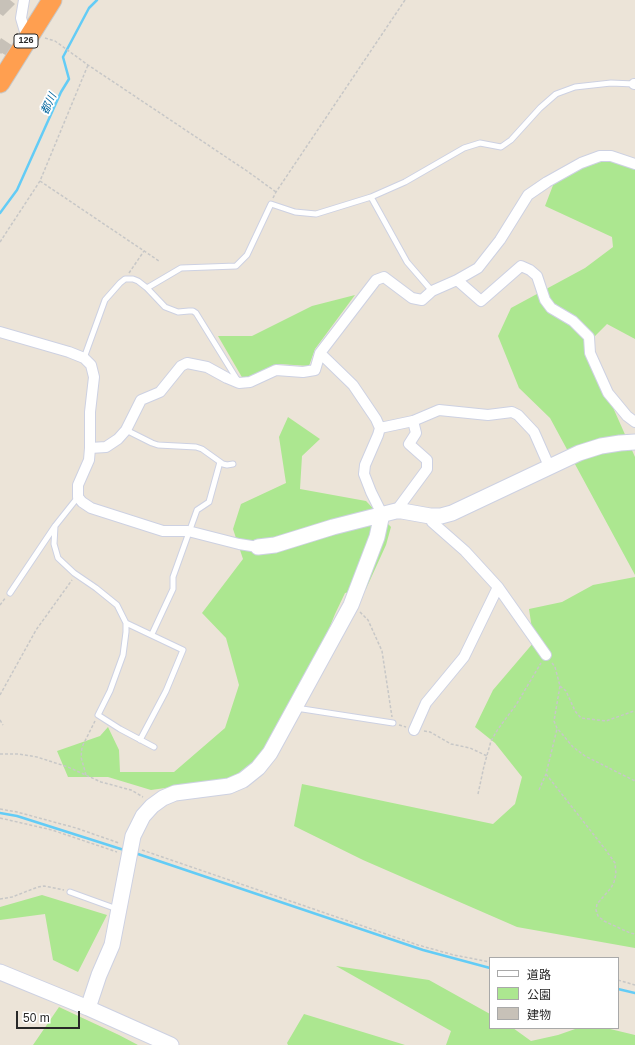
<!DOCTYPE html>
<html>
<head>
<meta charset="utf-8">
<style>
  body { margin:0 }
  #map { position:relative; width:635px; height:1045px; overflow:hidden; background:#ece4d8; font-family:Helvetica,"Noto Sans JP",sans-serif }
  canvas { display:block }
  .legend { position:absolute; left:489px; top:957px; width:130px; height:72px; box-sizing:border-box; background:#fff; border:1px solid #a9a9a9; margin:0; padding:5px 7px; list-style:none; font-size:12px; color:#282828 }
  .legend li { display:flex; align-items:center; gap:8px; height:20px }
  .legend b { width:20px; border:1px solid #a9a9a9 }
  .scale { position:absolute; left:16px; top:1011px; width:64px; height:18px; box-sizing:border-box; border:2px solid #282828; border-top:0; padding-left:5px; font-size:12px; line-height:14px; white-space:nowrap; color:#282828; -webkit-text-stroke:3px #fff; paint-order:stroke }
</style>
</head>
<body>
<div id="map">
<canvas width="635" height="1045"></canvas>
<ul class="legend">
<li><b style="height:5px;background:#fff"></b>道路</li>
<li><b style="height:11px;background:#ace790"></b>公園</li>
<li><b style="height:11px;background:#c7c1b8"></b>建物</li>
</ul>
<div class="scale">50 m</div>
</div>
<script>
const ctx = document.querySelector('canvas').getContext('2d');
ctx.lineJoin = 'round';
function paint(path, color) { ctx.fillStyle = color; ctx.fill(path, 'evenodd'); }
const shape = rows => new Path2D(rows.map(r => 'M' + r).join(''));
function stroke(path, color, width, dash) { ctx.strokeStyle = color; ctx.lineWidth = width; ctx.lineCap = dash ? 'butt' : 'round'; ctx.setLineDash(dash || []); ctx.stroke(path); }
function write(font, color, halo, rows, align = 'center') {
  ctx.font = font + ' Helvetica,"Noto Sans JP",sans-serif'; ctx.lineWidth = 3.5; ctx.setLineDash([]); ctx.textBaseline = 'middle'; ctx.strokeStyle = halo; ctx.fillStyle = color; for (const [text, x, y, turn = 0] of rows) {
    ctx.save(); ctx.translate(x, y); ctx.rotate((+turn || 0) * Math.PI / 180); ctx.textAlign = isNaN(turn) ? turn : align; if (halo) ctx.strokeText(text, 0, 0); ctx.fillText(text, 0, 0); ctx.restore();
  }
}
const green = shape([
  [635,158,635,339,607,324,595,336,591,358,635,457,635,575,550,418,519,388,498,336,511,308,585,268,613,247,612,237,545,206,557,175,582,159],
  [355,295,315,349,309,366,279,364,243,379,218,336,252,336,312,306],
  [288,417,320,439,302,456,300,489,366,501,391,527,386,545,366,589,345,593,335,614,312,671,258,761,229,779,151,790,108,777,68,777,57,751,100,736,108,727,119,750,120,772,174,772,225,728,239,685,226,638,202,613,243,559,233,529,241,504,286,483,279,437],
  [635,577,635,948,517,927,363,860,294,826,302,784,493,824,515,804,522,777,495,743,475,727,493,690,534,642,529,609,562,602,593,585],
  [42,895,107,915,78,972,53,960,45,914,0,920,0,907],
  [336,966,429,980,490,1014,490,1028,513,1028,531,1041,558,1035,578,1028,606,1028,635,1035,635,1045,446,1045,451,1031],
  [59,1007,119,1035,138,1045,33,1045],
  [304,1014,402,1044,405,1045,288,1045,287,1043]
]);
const stream = shape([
  [0,213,17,190,61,92,69,79,63,57,89,8,97,0],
  [0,813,17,816,124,850],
  [135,853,423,950,490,968],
  [618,989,635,993]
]);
const building = shape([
  [0,0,10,0,15,4,3,16,0,14],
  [1,38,13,46,7,56,2,53,1,54,0,53,0,40]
]);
const path = shape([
  [45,38,55,41,88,65,247,171,276,192],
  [40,181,159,261],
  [273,198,276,192,405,0],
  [0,242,40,181,88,65],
  [129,273,144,251],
  [0,605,6,597],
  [360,612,368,620,382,651,392,717],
  [552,663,555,667,560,686,554,721,557,728,573,747,585,756,635,781],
  [560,686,566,691,575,711,581,718,606,721,634,711,635,712],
  [0,695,36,630,72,580],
  [0,720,3,725],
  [399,725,406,727],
  [424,731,430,732,451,744,470,748,487,756],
  [0,754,19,754,37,757,68,767,101,782,131,790,143,797],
  [546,774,605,849,615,863,616,874,614,882,611,888,597,904,596,910,598,916,604,921,630,933,635,934],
  [86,775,81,757,82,747,95,721],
  [539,790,546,774,557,729],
  [478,794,484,766,491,741,498,729,516,705,541,663],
  [0,809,17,812,76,828,119,843],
  [0,818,52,830,117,852],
  [142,850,418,945,454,955,490,962],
  [0,899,12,897,38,887,44,886,64,890],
  [618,980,635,985]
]);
const lane = shape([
  [371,197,407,262,432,291],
  [147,288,181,268,236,266,247,255,271,204,295,212,316,214,371,197,405,182,464,148,480,143,501,147,511,140,540,108,556,94,575,87,611,83,634,84],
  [84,358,105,300,120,283,125,279,133,279,138,281,147,288,165,307,178,312,189,311,193,311,196,313,238,381],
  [126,430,152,443,158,445,196,447,202,449,223,464,227,465,233,464],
  [55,526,54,544,58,558,74,573,96,588,117,605,126,623,126,632,123,655,110,691,98,715,120,729,154,747],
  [10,593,55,526,78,497],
  [126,623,183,650,166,691,140,740],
  [152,634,173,589,173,577,197,510,209,502,220,462],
  [296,708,393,723],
  [70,892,117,909]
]);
const street = shape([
  [24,0,21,18,26,35,28,39],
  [634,84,635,84],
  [457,280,481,301,521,266,530,270,537,276,545,300,551,308,573,321,589,337,590,353,608,393,627,416,635,422],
  [0,332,69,352,84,358,91,365,94,377,90,412,90,448,89,460,78,485,78,497,82,502,91,508,163,531,188,531,239,544,258,547],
  [320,353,353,385,376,419,380,428,378,435,365,465,364,474,371,492,382,514],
  [380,428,413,421,439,410,488,415,512,412,518,415,534,432,549,466],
  [90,448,106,447,118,439,126,430,141,400,160,392,181,366,187,363,207,367,227,378,239,383,250,382,276,370,303,372,315,370,320,353,376,280,384,277,412,298,422,300,432,291,457,280,478,268,500,240,528,195,547,182,581,163,600,156,611,156,635,164],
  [396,511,427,469,427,460,409,444,416,433,413,421],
  [430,516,432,522,465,551,498,587,546,655],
  [414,730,426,703,464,657,498,587]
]);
const secondary = shape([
  [258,547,275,545,333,527,396,511,402,511,430,516,441,516,452,513,579,453,601,446,620,443,635,442],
  [0,972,88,1008,171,1045],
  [88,1008,99,975,112,945,133,836,143,816,152,806,163,798,175,793,229,786,243,780,258,768,270,753,351,605,377,537,382,514]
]);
const highway = shape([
  [0,83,52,0]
]);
const shields = [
  [26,41,24]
];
const shieldNames = [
  ["126",26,41]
];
const waterNames = [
  ["都川",49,104,-65]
];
paint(green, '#ace790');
stroke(stream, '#63ccf6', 2.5);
paint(building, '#c7c1b8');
stroke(lane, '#cdd1e2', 7);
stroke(street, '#cdd1e2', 12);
stroke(secondary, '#cdd1e2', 17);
stroke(highway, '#c7c7c7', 21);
stroke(path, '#c7c7c7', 1.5, [3, 2]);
stroke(lane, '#fff', 5);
stroke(street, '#fff', 10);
stroke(secondary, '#fff', 15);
stroke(highway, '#ff9f50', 19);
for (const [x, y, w] of shields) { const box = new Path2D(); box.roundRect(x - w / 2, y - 7, w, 14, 3); ctx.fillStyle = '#fff'; ctx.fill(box); stroke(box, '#282828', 1); }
write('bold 9px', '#282828', null, shieldNames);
write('italic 11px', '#05679f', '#fff', waterNames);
</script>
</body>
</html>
